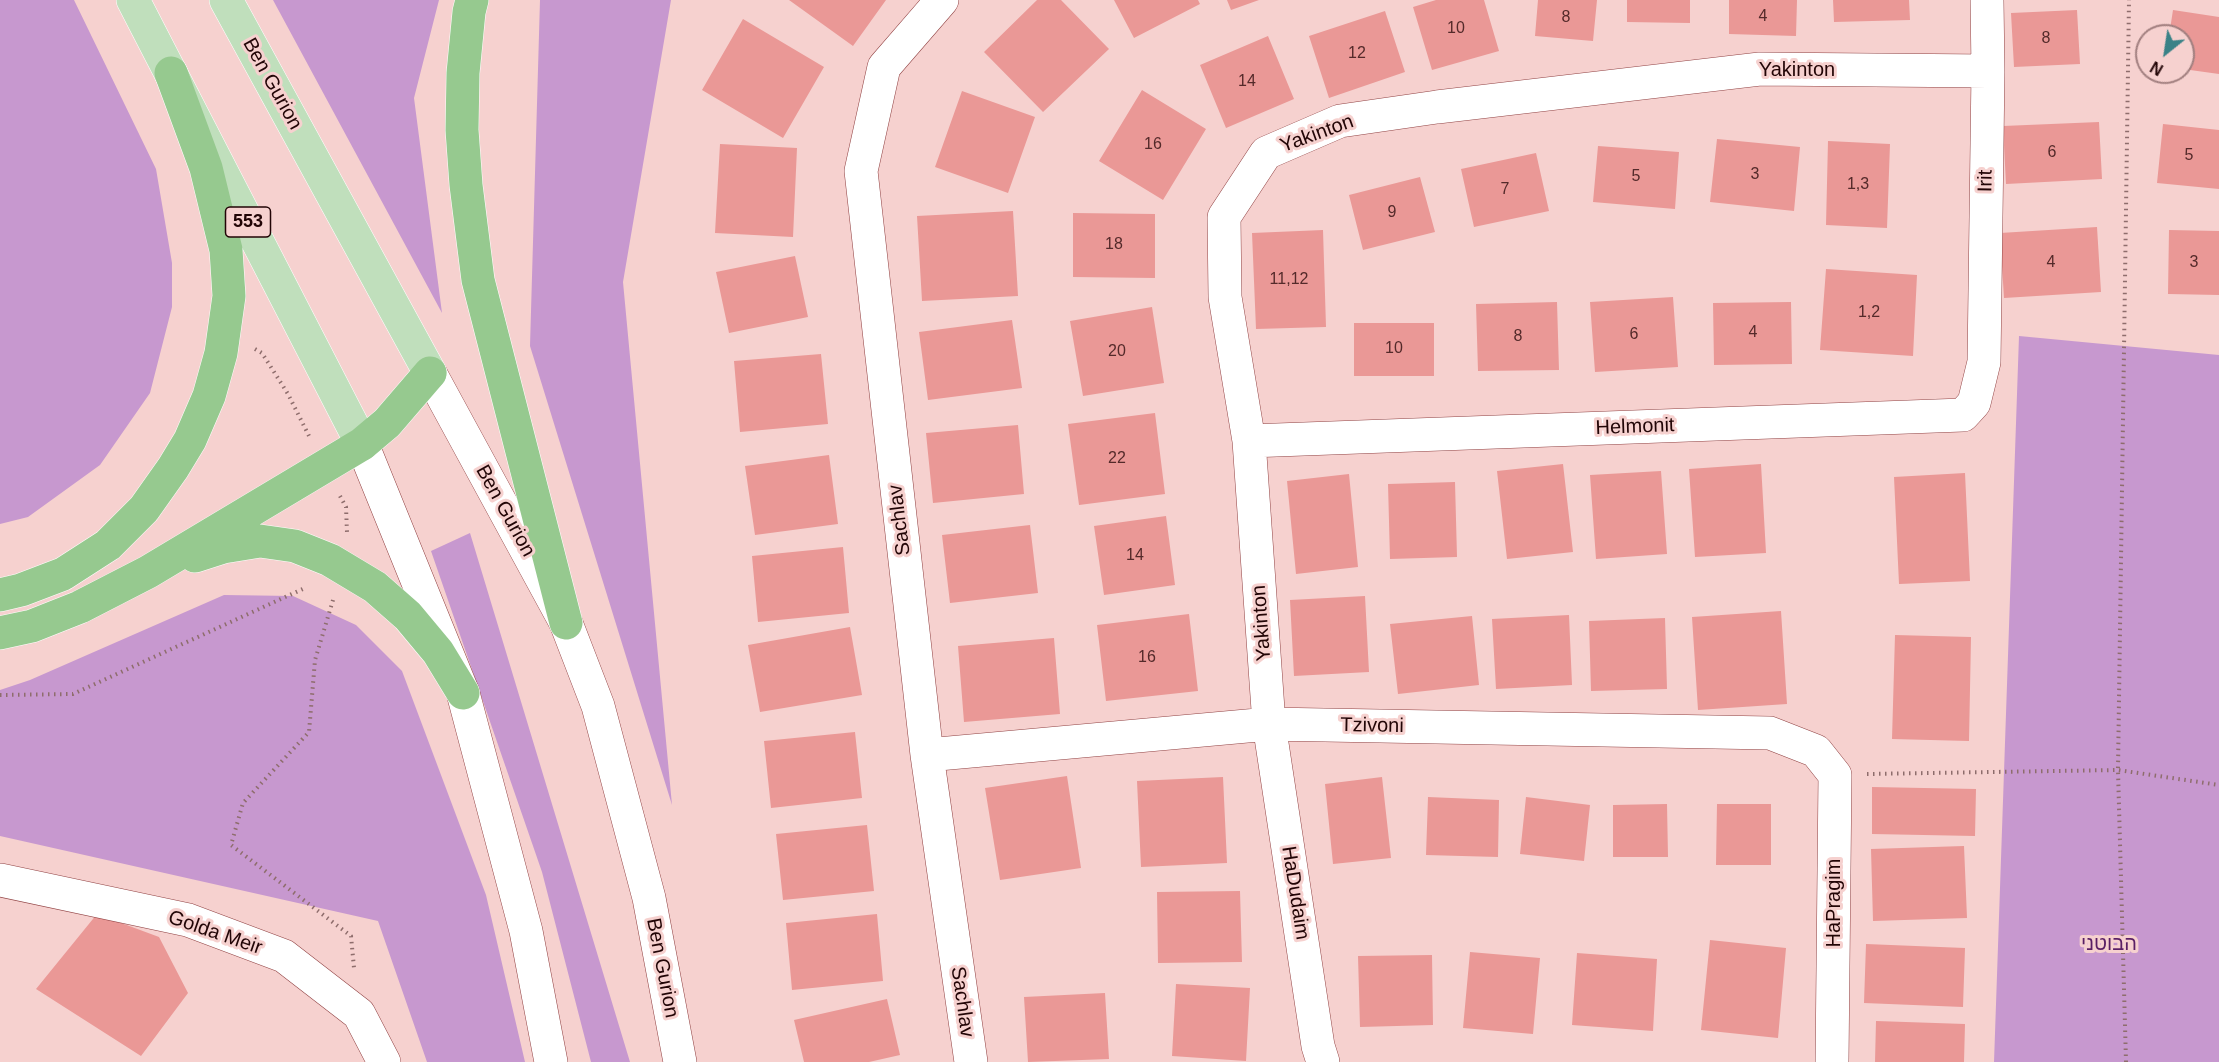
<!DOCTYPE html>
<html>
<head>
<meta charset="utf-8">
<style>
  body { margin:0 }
  #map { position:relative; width:2219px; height:1062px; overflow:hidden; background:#f6d1cf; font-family:Arial,sans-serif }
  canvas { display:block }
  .north { position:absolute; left:2135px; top:24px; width:60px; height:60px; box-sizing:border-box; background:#f6d1cf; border:2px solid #a17f7f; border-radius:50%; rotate:210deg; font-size:16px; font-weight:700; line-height:24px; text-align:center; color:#220506 }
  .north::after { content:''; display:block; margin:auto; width:21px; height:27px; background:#3a8287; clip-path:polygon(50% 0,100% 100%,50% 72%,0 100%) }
</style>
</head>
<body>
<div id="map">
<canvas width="2219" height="1062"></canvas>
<div class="north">N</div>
</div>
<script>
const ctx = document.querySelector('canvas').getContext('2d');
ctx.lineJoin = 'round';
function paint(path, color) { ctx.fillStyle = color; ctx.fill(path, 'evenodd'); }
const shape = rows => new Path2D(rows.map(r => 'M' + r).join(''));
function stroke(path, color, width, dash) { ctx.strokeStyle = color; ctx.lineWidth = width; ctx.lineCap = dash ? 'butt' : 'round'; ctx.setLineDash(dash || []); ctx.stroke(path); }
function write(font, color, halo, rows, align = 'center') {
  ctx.font = font + ' Arial,Heebo,sans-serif'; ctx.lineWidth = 6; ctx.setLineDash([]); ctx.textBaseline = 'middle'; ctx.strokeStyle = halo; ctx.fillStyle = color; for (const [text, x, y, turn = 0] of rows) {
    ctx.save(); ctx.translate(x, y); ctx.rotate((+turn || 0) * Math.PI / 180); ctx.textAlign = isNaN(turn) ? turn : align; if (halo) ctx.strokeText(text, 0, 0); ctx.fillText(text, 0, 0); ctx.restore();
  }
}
const green = shape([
  [0,0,74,0,156,169,172,263,172,307,150,393,100,465,28,517,0,524],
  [273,0,439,0,414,98,442,313],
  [540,0,671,0,623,282,672,805,530,346],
  [2019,336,2219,355,2219,1062,1994,1062],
  [470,533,630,1062,591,1062,542,872,431,551],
  [224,595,293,596,356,625,402,671,486,895,525,1062,427,1062,378,921,0,836,0,690,30,680]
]);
const building = shape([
  [789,0,886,0,853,46],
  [1037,0,1061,0,1109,49,1043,112,984,52],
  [1114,0,1198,0,1200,4,1134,38],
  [1227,0,1259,0,1231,10],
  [1436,0,1484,0,1499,51,1432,70,1413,7],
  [1538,0,1597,0,1593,41,1535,36],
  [1627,0,1690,0,1690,23,1627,22],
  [1729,0,1797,0,1796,36,1729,34],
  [1833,0,1909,0,1910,20,1834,22],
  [2077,10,2080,64,2014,67,2011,13],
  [2173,10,2219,17,2219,74,2183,69,2183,36,2169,36],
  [1385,11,1405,72,1329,98,1309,36],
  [743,19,824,67,783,138,702,90],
  [1268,36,1294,99,1226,128,1200,65],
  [1142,90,1206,129,1163,200,1099,161],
  [962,91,1035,117,1008,193,935,167],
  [2099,122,2102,179,2006,184,2003,126],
  [2163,124,2219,130,2219,189,2157,183],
  [1717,139,1800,147,1794,211,1710,202],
  [1828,141,1890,144,1887,228,1826,225],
  [720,144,797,148,793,237,715,233],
  [1598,146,1679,152,1675,209,1593,202],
  [1536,153,1549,211,1474,227,1461,169],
  [1420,177,1435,232,1363,250,1349,195],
  [1013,211,1018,296,922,301,917,216],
  [1073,213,1155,214,1155,278,1073,277],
  [2097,227,2101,292,2004,298,2000,233],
  [1323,230,1326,327,1256,329,1252,233],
  [2169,230,2219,231,2219,295,2168,294],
  [795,256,808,317,729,333,716,272],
  [1826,269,1917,275,1913,356,1820,350],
  [1673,297,1678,367,1595,372,1590,302],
  [1557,302,1559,370,1478,371,1476,304],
  [1791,302,1792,364,1714,365,1713,303],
  [1152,307,1164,383,1083,396,1070,321],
  [1012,320,1022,388,928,400,919,332],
  [1354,323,1434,323,1434,376,1354,376],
  [821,354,828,424,740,432,734,361],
  [1155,413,1165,494,1079,505,1068,424],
  [1018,425,1024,494,933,503,926,433],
  [829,455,838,524,755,535,745,466],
  [1563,464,1573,552,1507,559,1497,471],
  [1761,464,1766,553,1695,557,1689,469],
  [1661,471,1667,554,1596,559,1590,475],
  [1965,473,1970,581,1899,584,1894,477],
  [1349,474,1358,567,1296,574,1287,481],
  [1455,482,1457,557,1390,559,1388,484],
  [1166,516,1175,585,1104,595,1094,526],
  [1030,525,1038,593,950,603,942,535],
  [843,547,849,613,758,622,752,556],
  [1365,596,1369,672,1294,676,1290,600],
  [1781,611,1787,704,1698,710,1692,617],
  [1189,614,1198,691,1106,701,1097,625],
  [1569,615,1572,685,1496,689,1492,619],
  [1472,616,1479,685,1398,694,1390,624],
  [1665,618,1667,689,1591,691,1589,621],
  [850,627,862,695,760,712,748,645],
  [1895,635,1971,637,1969,741,1892,739],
  [1054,638,1060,714,964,722,958,646],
  [855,732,862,798,771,808,764,741],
  [1067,776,1081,868,1000,880,985,788],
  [1223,777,1227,863,1141,867,1137,781],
  [1382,777,1391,858,1333,864,1325,784],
  [1872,787,1976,789,1975,836,1872,834],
  [1428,797,1499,800,1498,857,1426,855],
  [1526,797,1590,805,1584,861,1520,854],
  [1667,804,1668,857,1613,857,1613,805],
  [1717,804,1771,804,1771,865,1716,865],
  [867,825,874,891,783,900,776,834],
  [1964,846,1967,918,1873,921,1871,849],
  [1240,891,1242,962,1158,963,1157,892],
  [97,914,159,937,188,993,141,1056,36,989],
  [877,914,883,981,792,990,786,923],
  [1710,940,1786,948,1778,1038,1701,1030],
  [1866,944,1965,948,1963,1007,1864,1003],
  [1470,952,1540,958,1533,1034,1463,1028],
  [1577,953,1657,959,1653,1031,1572,1025],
  [1432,955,1433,1025,1360,1027,1358,956],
  [1176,984,1250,988,1246,1061,1172,1056],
  [1105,993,1109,1059,1028,1062,1024,997],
  [887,999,900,1055,869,1062,804,1062,794,1020],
  [1876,1021,1965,1024,1964,1062,1875,1062]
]);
const path = shape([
  [255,349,262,353,288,394,309,436],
  [340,496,346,507,347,532],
  [333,600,315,660,309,732,243,803,231,845,351,936,354,968],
  [0,695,73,694,305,588],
  [1867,774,2118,770,2219,785],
  [2126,1062,2118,770,2129,0]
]);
const minor = shape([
  [942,0,884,67,861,171,927,755,971,1062],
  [1249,441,1963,415,1974,403,1984,362,1988,71,1987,0],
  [927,755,1269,724,1770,733,1816,751,1835,775,1832,1062],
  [0,880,188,920,284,956,359,1014,384,1062],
  [1323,1062,1318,1046,1269,724,1249,441,1225,297,1224,217,1266,153,1340,121,1437,107,1760,69,1988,71]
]);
const secondary = shape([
  [430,373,566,623,598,706,649,898,680,1062],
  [362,444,463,693,526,931,551,1062]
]);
const primary = shape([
  [133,0,362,444],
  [226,0,430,373]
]);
const motorway = shape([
  [472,0,469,12,463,73,462,130,466,185,478,280,566,623],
  [195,556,223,547,260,541,295,546,330,560,375,587,408,616,438,652,463,693],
  [0,595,21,590,63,574,108,545,144,509,173,468,190,440,209,396,221,353,229,296,226,250,206,168,171,73],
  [0,633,32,626,80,607,148,572,362,444,387,423,430,373]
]);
const numberNames = [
  ["4",1763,17],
  ["8",1566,18],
  ["10",1456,29],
  ["8",2046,39],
  ["12",1357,54],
  ["14",1247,82],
  ["16",1153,145],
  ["6",2052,153],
  ["5",2189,156],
  ["3",1755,175],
  ["5",1636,177],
  ["1,3",1858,185],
  ["7",1505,190],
  ["9",1392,213],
  ["18",1114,245],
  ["4",2051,263],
  ["3",2194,263],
  ["11,12",1289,280],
  ["1,2",1869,313],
  ["4",1753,333],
  ["6",1634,335],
  ["8",1518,337],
  ["10",1394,349],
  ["20",1117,352],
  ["22",1117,459],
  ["14",1135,556],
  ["16",1147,658]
];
const shields = [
  [248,222,45]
];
const shieldNames = [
  ["553",248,222]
];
const streetNames = [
  ["Yakinton",1797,70],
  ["Ben Gurion",272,84,61],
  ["Yakinton",1317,134,-20],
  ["Irit",1986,181,-89],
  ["Helmonit",1635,427,-2],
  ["Ben Gurion",505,511,61],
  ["Sachlav",900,520,-97],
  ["Yakinton",1262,623,-94],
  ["Tzivoni",1372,726,1],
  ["HaDudaim",1295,893,81],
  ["HaPragim",1834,903,-90],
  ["Golda Meir",215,933,19],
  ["Ben Gurion",662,968,79],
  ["Sachlav",962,1002,82]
];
const parkNames = [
  ["הבוטני",2109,944]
];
paint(green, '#c798cf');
paint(building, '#ea9896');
stroke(minor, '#914344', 34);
stroke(secondary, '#914344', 34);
stroke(primary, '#fff', 34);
stroke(motorway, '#fff', 34);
stroke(path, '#8e6d6c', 4, [1.5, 4.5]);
stroke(minor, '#fff', 33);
stroke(secondary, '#fff', 33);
stroke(primary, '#c0dfbc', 33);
stroke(motorway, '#96c98f', 33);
write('16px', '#542a2a', null, numberNames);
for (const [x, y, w] of shields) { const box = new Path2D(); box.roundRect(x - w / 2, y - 15, w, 30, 4.5); ctx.fillStyle = '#f6d1cf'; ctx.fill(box); stroke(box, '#220506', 1.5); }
write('bold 18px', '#220506', null, shieldNames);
write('20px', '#220506', '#f6d1cf', streetNames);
write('20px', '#5a1f65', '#f6d1cf', parkNames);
</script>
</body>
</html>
